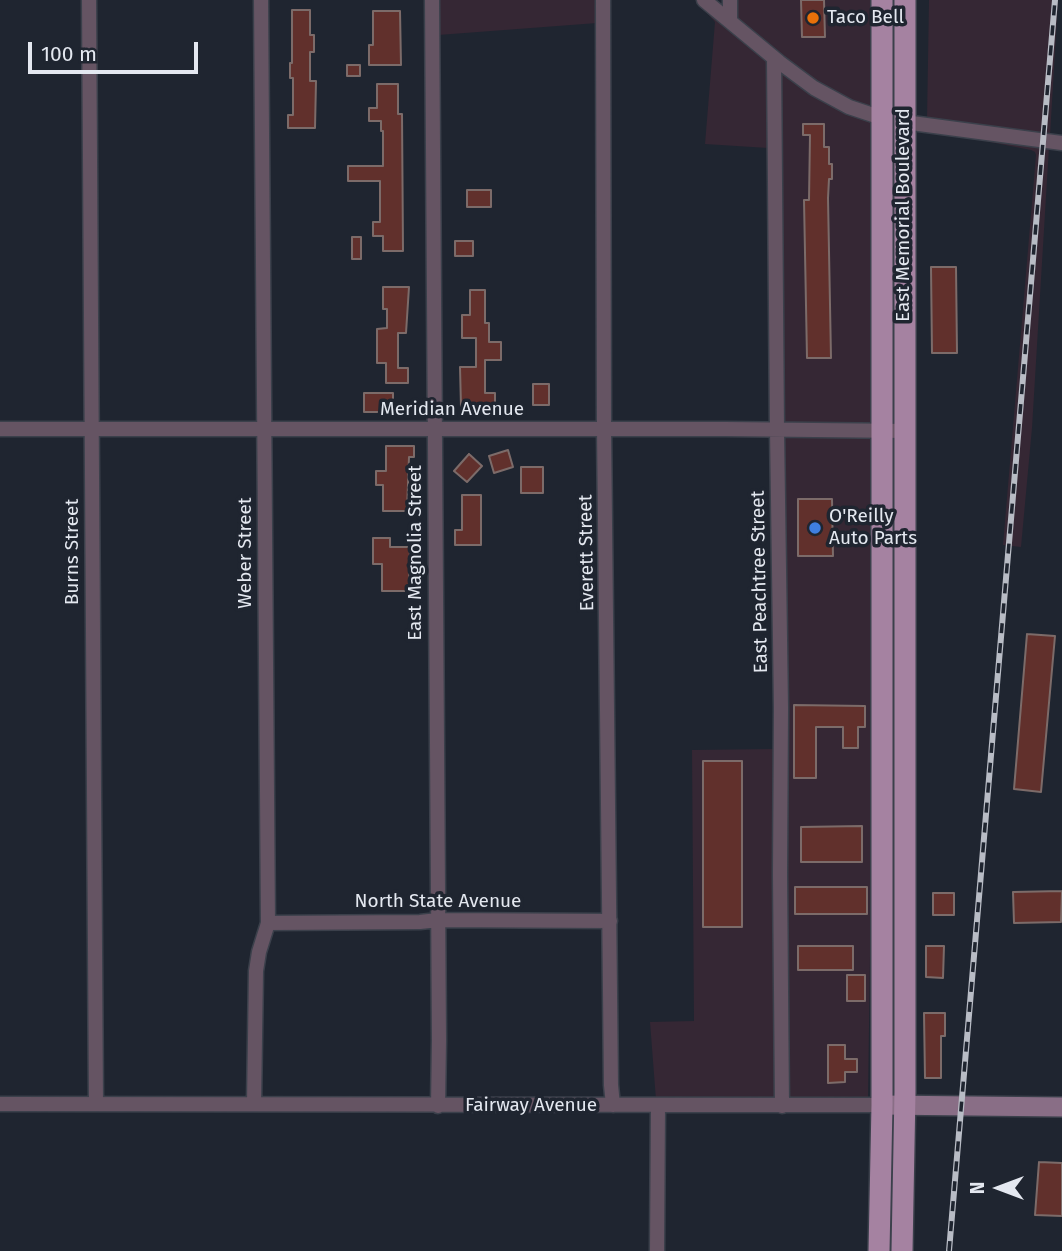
<!DOCTYPE html>
<html>
<head>
<meta charset="utf-8">
<style>
  body { margin:0 }
  #map { position:relative; width:1062px; height:1251px; overflow:hidden; background:#1f2530; font-family:"Fira Sans",sans-serif }
  canvas { display:block }
  .north { position:absolute; left:964px; top:1153px; width:70px; height:70px; -webkit-text-stroke:5px #1f2530; paint-order:stroke; rotate:270deg; font-size:19px; font-weight:700; line-height:28px; text-align:center; color:#e4e8f0 }
  .north::after { content:''; display:block; margin:auto; width:24px; height:32px; background:#e4e8f0; clip-path:polygon(50% 0,100% 100%,50% 72%,0 100%) }
  .scale { position:absolute; left:28px; top:42px; width:170px; height:32px; box-sizing:border-box; border:4px solid #e4e8f0; border-top:0; padding-left:9px; font-size:21px; line-height:24px; white-space:nowrap; color:#e4e8f0; -webkit-text-stroke:5px #1f2530; paint-order:stroke }
</style>
</head>
<body>
<div id="map">
<canvas width="1062" height="1251"></canvas>
<div class="north">N</div>
<div class="scale">100 m</div>
</div>
<script>
const ctx = document.querySelector('canvas').getContext('2d');
ctx.lineJoin = 'round';
function paint(path, color) { ctx.fillStyle = color; ctx.fill(path, 'evenodd'); }
const shape = rows => new Path2D(rows.map(r => 'M' + r).join(''));
function stroke(path, color, width, dash) { ctx.strokeStyle = color; ctx.lineWidth = width; ctx.lineCap = dash ? 'butt' : 'round'; ctx.setLineDash(dash || []); ctx.stroke(path); }
function write(font, color, halo, rows, align = 'center') {
  ctx.font = font + ' "Fira Sans",sans-serif'; ctx.lineWidth = 7; ctx.setLineDash([]); ctx.textBaseline = 'middle'; ctx.strokeStyle = halo; ctx.fillStyle = color; for (const [text, x, y, turn = 0] of rows) {
    ctx.save(); ctx.translate(x, y); ctx.rotate((+turn || 0) * Math.PI / 180); ctx.textAlign = isNaN(turn) ? turn : align; if (halo) ctx.strokeText(text, 0, 0); ctx.fillText(text, 0, 0); ctx.restore();
  }
}
const commercial = shape([
  [438,0,597,0,597,23,438,35],
  [736,0,870,0,871,108,852,102,818,83,781,55,780,52,777,52,736,18],
  [929,0,1058,0,1050,136,927,120],
  [696,1,723,23,723,26,727,26,767,60,768,148,705,144,715,22],
  [781,71,871,121,873,425,783,424],
  [949,134,1049,147,1032,428,1021,547,1003,545,1036,155,1035,152,1031,150],
  [783,436,874,436,875,598,868,1099,789,1100],
  [774,749,776,1100,656,1100,650,1022,694,1021,692,750]
]);
const building = shape([
  [801,0,824,0,825,37,802,37,801,0],
  [292,10,310,10,310,35,314,35,314,52,310,52,310,81,316,81,315,128,288,128,288,115,293,115,293,78,290,78,290,63,292,63,292,10],
  [373,11,400,11,401,65,369,65,369,45,373,45,373,11],
  [347,65,360,65,360,76,347,76,347,65],
  [377,84,398,84,398,114,402,114,403,251,383,251,383,236,373,236,373,222,380,222,380,181,348,181,348,166,383,166,383,131,381,131,381,121,369,121,369,108,377,108,377,84],
  [803,124,824,124,824,147,829,147,829,164,832,164,832,179,829,179,828,198,831,358,807,358,804,200,809,200,810,135,803,135,803,124],
  [467,190,491,190,491,207,467,207,467,190],
  [352,237,361,237,361,259,352,259,352,237],
  [455,241,473,241,473,256,455,256,455,241],
  [931,267,956,267,957,353,932,353,931,267],
  [383,287,409,287,406,333,398,333,398,368,408,368,408,383,386,383,386,363,377,363,377,329,387,328,387,309,383,309,383,287],
  [470,290,485,290,485,323,489,323,489,342,501,342,501,360,485,360,485,393,495,393,495,407,461,407,460,367,476,367,476,338,462,338,462,315,470,315,470,290],
  [533,384,549,384,549,405,533,405,533,384],
  [364,393,393,393,393,412,364,412,364,393],
  [386,446,414,446,414,457,409,457,407,511,383,511,383,485,376,485,376,471,386,471,386,446],
  [508,450,513,467,494,473,489,456,508,450],
  [469,454,482,466,467,482,454,471,469,454],
  [521,467,543,467,543,493,521,493,521,467],
  [462,495,481,495,481,545,455,545,455,530,462,530,462,495],
  [798,499,832,499,833,556,798,556,798,499],
  [373,538,390,538,390,547,410,547,409,591,382,591,382,564,373,564,373,538],
  [1027,634,1055,636,1041,792,1014,789,1027,634],
  [794,705,865,706,865,727,858,727,858,748,843,748,843,727,816,727,816,778,794,778,794,705],
  [703,761,742,761,742,927,703,927,703,761],
  [862,826,862,862,801,862,801,827,862,826],
  [795,887,867,887,867,914,795,914,795,887],
  [1062,891,1061,922,1014,923,1013,892,1062,891],
  [933,893,954,893,954,915,933,915,933,893],
  [798,946,853,946,853,970,798,970,798,946],
  [926,946,944,946,943,978,926,977,926,946],
  [847,975,865,975,865,1001,847,1001,847,975],
  [924,1013,945,1013,945,1036,941,1036,941,1078,925,1078,924,1013],
  [828,1045,845,1045,845,1059,857,1059,857,1072,845,1072,845,1082,828,1083,828,1045],
  [1039,1162,1062,1163,1062,1216,1035,1215,1039,1162]
]);
const street = shape([
  [89,0,96,1104],
  [432,0,439,1040,438,1106],
  [603,0,604,429,611,1085,613,1105],
  [704,0,779,62,814,88,849,107,882,118],
  [730,0,730,20],
  [774,58,777,430,781,708,780,874,782,1106],
  [904,122,1062,143],
  [0,429,725,429,905,431],
  [268,923,420,922,438,920,610,921],
  [0,1104,882,1105],
  [254,1104,256,971,259,952,268,923,261,0],
  [657,1251,658,1106]
]);
const secondary = shape([
  [882,1105,1062,1107]
]);
const primary = shape([
  [879,1251,882,1105,882,0],
  [902,1251,905,1092,905,0]
]);
const rail = shape([
  [949,1251,1055,0]
]);
const markers = [
  [813,18,7,"#e8710a"],
  [815,528,7,"#3f7fe0"]
];
const poiNames = [
  ["Taco Bell",827,18],
  ["O'Reilly",829,517],
  ["Auto Parts",829,539]
];
const streetNames = [
  ["East Memorial Boulevard",904,215,-90],
  ["Meridian Avenue",452,410],
  ["Burns Street",73,552,-90],
  ["Weber Street",246,553,-90],
  ["East Magnolia Street",416,553,-90],
  ["Everett Street",587,553,-91],
  ["East Peachtree Street",760,582,-91],
  ["North State Avenue",438,902],
  ["Fairway Avenue",531,1106]
];
paint(commercial, '#352734');
paint(building, '#61302c');
stroke(building, '#7c6b69', 2);
stroke(street, '#3b404b', 17);
stroke(secondary, '#3b404b', 22);
stroke(primary, '#3b404b', 24);
stroke(street, '#655463', 14);
stroke(secondary, '#896e86', 19);
stroke(primary, '#a582a1', 21);
stroke(rail, '#b8bcc5', 6);
stroke(rail, '#1f2530', 3.5, [10]);
for (const [x, y, r, color] of markers) { const dot = new Path2D(); dot.arc(x, y, r, 0, 2 * Math.PI); ctx.fillStyle = color; ctx.fill(dot); stroke(dot, '#1f2530', 2.5); }
write('19px', '#e4e8f0', '#1f2530', poiNames, 'left');
write('19px', '#e4e8f0', '#1f2530', streetNames);
</script>
</body>
</html>
